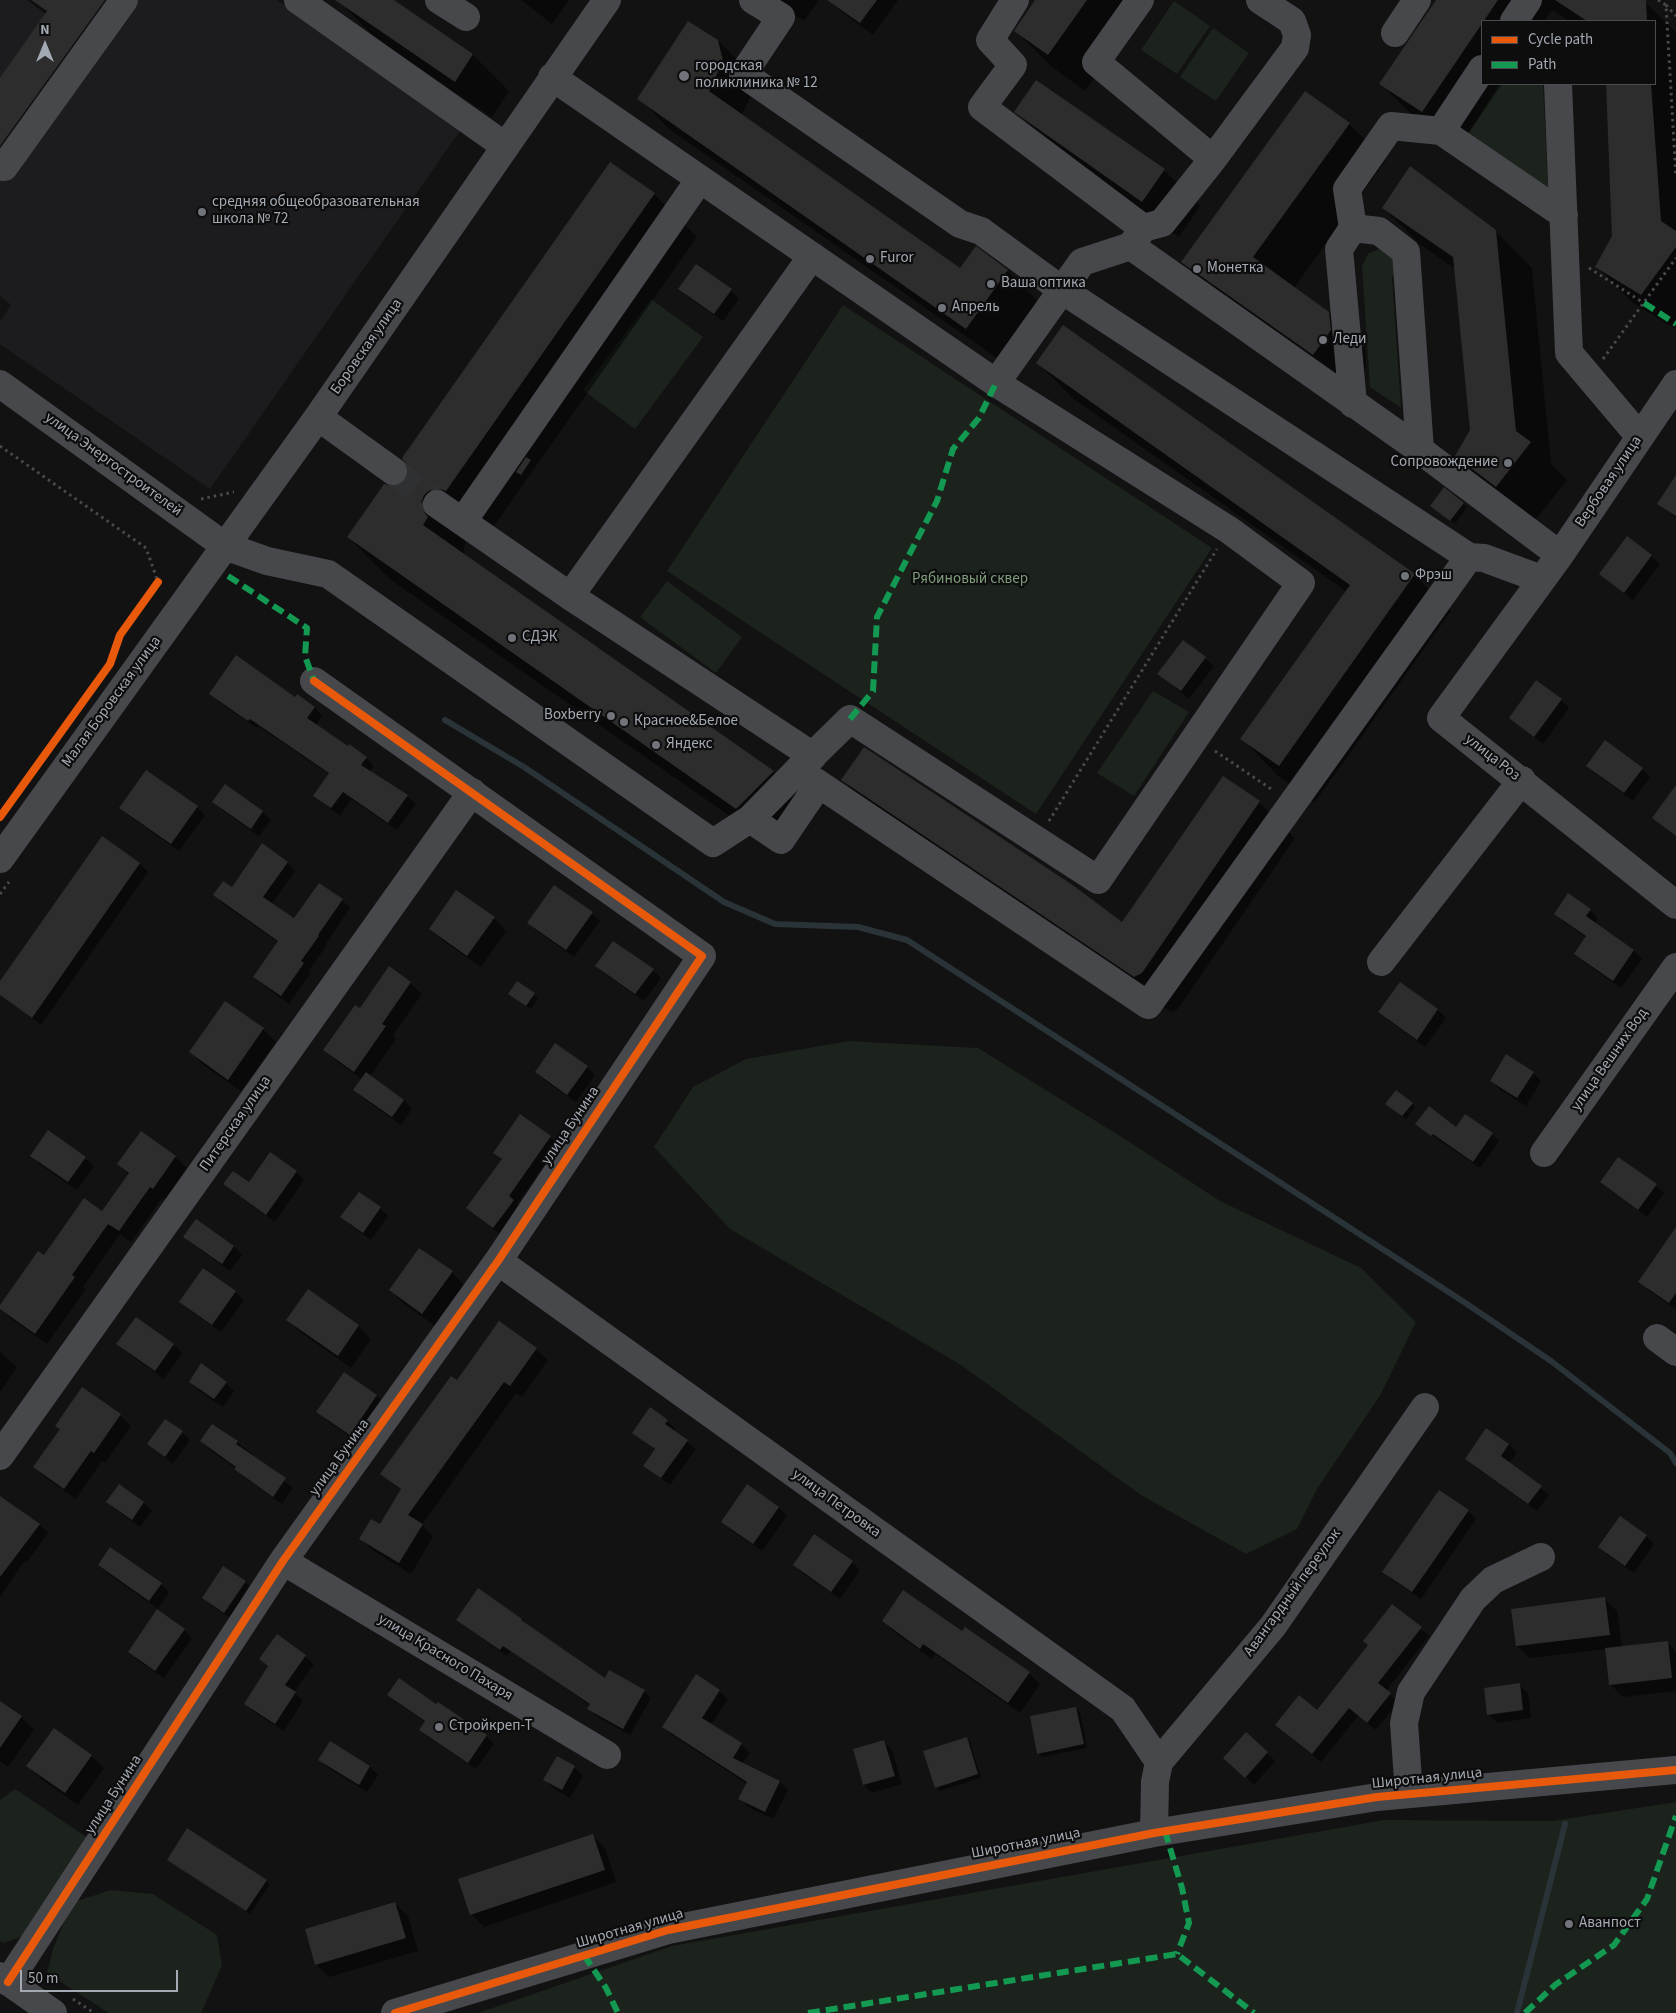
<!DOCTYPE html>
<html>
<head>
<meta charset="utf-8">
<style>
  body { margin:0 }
  #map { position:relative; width:1676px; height:2013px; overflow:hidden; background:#121212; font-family:"Source Sans 3",sans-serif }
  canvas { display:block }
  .legend { position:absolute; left:1481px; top:20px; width:175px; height:65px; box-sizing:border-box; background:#0d0d0e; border:1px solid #494c50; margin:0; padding:6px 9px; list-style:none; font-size:15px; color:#a4aab3 }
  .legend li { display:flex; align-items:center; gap:10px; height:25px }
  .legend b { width:25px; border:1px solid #494c50 }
  .north { position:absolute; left:20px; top:20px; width:50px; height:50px; -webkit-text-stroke:4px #0d0d0e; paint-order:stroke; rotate:0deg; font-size:14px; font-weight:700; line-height:20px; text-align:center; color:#a4aab3 }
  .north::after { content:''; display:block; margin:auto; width:18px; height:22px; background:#a4aab3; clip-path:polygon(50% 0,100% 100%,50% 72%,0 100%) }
  .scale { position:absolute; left:20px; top:1970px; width:158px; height:22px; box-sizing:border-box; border:2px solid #a4aab3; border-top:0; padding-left:6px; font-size:15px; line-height:18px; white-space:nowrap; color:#a4aab3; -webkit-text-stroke:4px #0d0d0e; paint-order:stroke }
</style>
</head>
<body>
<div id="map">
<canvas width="1676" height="2013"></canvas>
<ul class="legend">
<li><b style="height:6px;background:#e8590c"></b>Cycle path</li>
<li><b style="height:6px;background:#139951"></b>Path</li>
</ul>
<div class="north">N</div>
<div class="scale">50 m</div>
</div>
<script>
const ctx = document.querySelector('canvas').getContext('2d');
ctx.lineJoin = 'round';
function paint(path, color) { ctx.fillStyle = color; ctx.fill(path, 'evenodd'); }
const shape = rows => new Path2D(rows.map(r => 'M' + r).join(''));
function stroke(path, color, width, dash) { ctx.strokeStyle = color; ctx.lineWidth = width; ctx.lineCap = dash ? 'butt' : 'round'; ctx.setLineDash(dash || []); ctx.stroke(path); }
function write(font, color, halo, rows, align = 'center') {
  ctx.font = font + ' "Source Sans 3",sans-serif'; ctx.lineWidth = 4.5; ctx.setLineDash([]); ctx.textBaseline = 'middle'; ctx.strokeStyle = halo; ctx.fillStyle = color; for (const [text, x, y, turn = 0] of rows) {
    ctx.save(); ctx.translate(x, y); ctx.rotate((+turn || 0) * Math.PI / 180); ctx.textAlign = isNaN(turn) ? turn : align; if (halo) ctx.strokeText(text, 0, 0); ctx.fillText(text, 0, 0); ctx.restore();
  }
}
const built = shape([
  [0,0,277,0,462,128,210,489,0,344,0,321,11,305,0,296]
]);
const green = shape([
  [1174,1,1210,26,1177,74,1141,50],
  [1213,28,1249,53,1216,101,1180,77],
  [1499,84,1543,84,1548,188,1468,134],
  [1379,249,1392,252,1400,269,1392,277,1401,408,1370,387,1362,266,1368,254],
  [651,299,703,337,635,429,583,390],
  [843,305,1212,548,1036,814,667,571],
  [667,581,742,637,716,673,640,617],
  [1153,691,1189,712,1134,796,1097,773],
  [849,1041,978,1048,1128,1141,1220,1201,1361,1268,1416,1322,1381,1394,1317,1489,1297,1529,1246,1554,1141,1495,961,1365,730,1229,654,1147,693,1087,746,1059],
  [15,1789,91,1840,26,1935,4,1943,0,1941,0,1800],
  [1676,1802,1676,2013,478,2013,672,1946,1384,1820,1552,1821],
  [111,1890,153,1894,217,1935,222,1966,201,2013,109,2013,47,1973,53,1949,65,1920,77,1901]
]);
const shadow = shape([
  [27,0,129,0,0,160,0,80,46,14],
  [341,0,392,0,473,55,509,91,492,117,376,39,340,2],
  [521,0,569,0,552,24],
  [771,0,819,0,804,21],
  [829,0,898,0,873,35,842,12],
  [1037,0,1149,0,1085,91,1052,67,1016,31],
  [1437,0,1643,0,1676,32,1676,329,1633,303,1596,266,1614,236,1606,84,1655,84,1655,21,1569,21,1552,10,1544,21,1482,21,1482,84,1502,84,1459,147,1417,120,1381,84],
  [718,40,748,71,753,91,742,115,961,270,976,248,1007,271,1038,301,997,358,669,129,639,98],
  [1305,92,1349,124,1386,160,1294,288,1328,312,1365,349,1366,367,1350,391,1219,298,1183,262],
  [1016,111,1164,170,1200,206,1179,237,1052,148],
  [654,194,697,237,489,533,467,537,464,547,465,555,468,559,774,772,816,814,780,851,391,580,348,537,407,480],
  [1383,208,1495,231,1532,268,1551,464,1567,480,1533,523,1493,493,1456,456,1471,430,1455,269,1420,244],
  [696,266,731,290,739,299,723,321,688,297,680,289],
  [1038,363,1414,575,1451,611,1315,802,1278,776,1242,739,1347,592,1074,399],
  [1676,485,1676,518,1659,503],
  [1463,504,1467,507,1455,524,1435,510],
  [1651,556,1660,564,1633,600,1600,574],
  [1205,658,1214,666,1189,699,1159,674],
  [211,694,295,698,314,707,322,716,316,725,366,758,374,766,370,772,407,796,416,804,397,830,351,799,340,816,314,796,329,774,258,726,257,728,219,702],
  [1561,700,1569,708,1543,744,1510,718],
  [1588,766,1642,769,1650,777,1633,801,1596,774],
  [843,780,1122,924,1259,802,1295,838,1178,1009,1171,1012,879,816],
  [1676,798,1676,837,1653,818],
  [214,802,262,812,271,820,259,836,222,810],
  [197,807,205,815,179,851,129,816,121,808],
  [102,838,140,864,148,872,41,1025,0,995,0,984],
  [287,862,295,871,272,904,295,920,342,900,350,908,326,944,327,945,309,970,311,972,289,1004,263,985,254,977,278,942,223,904,215,895],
  [1569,895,1590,910,1598,918,1595,923,1634,951,1642,959,1621,988,1584,962,1576,953,1587,938,1564,922,1556,914],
  [592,913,600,921,574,957,537,931,529,923],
  [494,918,506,931,481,967,443,941,430,929],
  [597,966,653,970,661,978,644,1001,605,974],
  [410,983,422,994,393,1035,396,1039,370,1076,404,1100,412,1109,401,1125,363,1098,355,1090,362,1079,336,1061,325,1050,360,1010],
  [518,983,538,998,531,1009,514,997],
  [1400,983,1438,1010,1446,1018,1425,1047,1388,1020,1380,1012],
  [263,1029,276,1042,241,1091,203,1065,191,1052],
  [587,1067,595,1075,576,1102,544,1080,536,1072],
  [1533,1073,1541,1081,1526,1106,1499,1089,1491,1080],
  [1412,1104,1415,1107,1406,1119,1391,1107],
  [1456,1128,1492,1134,1499,1141,1480,1168,1424,1130],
  [48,1131,85,1158,94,1166,77,1190,39,1164,31,1155],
  [550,1137,558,1145,517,1204,521,1209,501,1235,467,1208,502,1160,495,1153],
  [270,1154,296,1172,304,1180,275,1222,233,1192,225,1184,250,1184],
  [175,1157,187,1168,165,1200,162,1198,131,1242,120,1234,83,1287,86,1289,47,1344,11,1319,0,1308,44,1257,103,1213,129,1175,119,1164],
  [1601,1182,1656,1185,1664,1193,1647,1217,1610,1190],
  [380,1208,388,1216,371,1240,350,1225,342,1217],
  [196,1221,234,1247,242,1255,230,1271,193,1245,185,1237],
  [1676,1246,1676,1309,1648,1290,1640,1282],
  [203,1270,235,1292,244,1300,221,1332,189,1310,181,1302],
  [452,1272,464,1285,435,1326,403,1303,390,1290],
  [308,1291,358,1326,371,1339,351,1368,300,1332,288,1320],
  [136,1319,174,1345,182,1353,164,1379,126,1352,118,1344],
  [536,1349,548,1360,522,1397,516,1393,422,1525,433,1537,411,1574,372,1550,361,1539,381,1526,402,1491,382,1474,457,1382],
  [0,1352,17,1367,1,1391,0,1390],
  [344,1374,377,1396,385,1404,359,1442,326,1420,318,1412],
  [190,1381,226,1383,234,1391,223,1407,198,1390],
  [83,1389,120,1415,131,1426,105,1463,102,1461,76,1499,46,1478,35,1467,61,1430],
  [667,1421,676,1429,674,1431,696,1449,670,1485,645,1465,655,1450,634,1433],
  [213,1425,237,1442,293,1488,282,1504,244,1477,236,1469,209,1449,201,1441],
  [182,1432,190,1440,173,1464,148,1444],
  [1509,1444,1517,1453,1509,1463,1549,1495,1537,1511,1475,1467,1467,1459],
  [119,1486,144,1503,152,1511,140,1527,116,1510,108,1502],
  [747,1486,779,1508,787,1516,762,1551,731,1530,723,1521],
  [2,1498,40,1525,48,1533,27,1562,25,1560,0,1597,0,1501],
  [1468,1511,1476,1519,1421,1599,1392,1580,1384,1572],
  [1646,1536,1654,1544,1634,1573,1608,1555,1600,1547],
  [852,1562,860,1570,840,1599,802,1573,794,1564],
  [99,1565,161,1584,169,1592,158,1609,107,1573],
  [245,1582,253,1591,233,1620,212,1606,204,1598],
  [479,1590,521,1620,528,1627,606,1679,644,1691,651,1698,630,1735,596,1716,589,1709,591,1706,511,1651,507,1656,465,1626,458,1619],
  [1604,1599,1617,1611,1622,1647,1667,1642,1676,1651,1676,1691,1623,1697,1610,1684,1606,1649,1530,1658,1517,1646],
  [1393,1606,1429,1636,1386,1691,1398,1702,1376,1730,1358,1716,1321,1762,1285,1733,1318,1712,1370,1645],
  [883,1621,963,1633,1029,1673,1040,1684,1020,1713,935,1654,932,1659,894,1632],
  [184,1630,192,1638,164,1678,137,1660,129,1652],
  [278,1636,314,1664,294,1692,303,1701,284,1731,254,1712,245,1704,269,1668,261,1659],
  [696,1676,719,1691,728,1699,711,1725,741,1744,750,1753,742,1764,780,1782,788,1790,773,1819,748,1807,740,1798,747,1784,672,1735,664,1727],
  [1519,1685,1528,1693,1531,1718,1497,1723,1489,1714],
  [389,1695,436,1706,438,1704,486,1736,494,1744,476,1769,428,1737,420,1730,425,1722,396,1702],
  [0,1703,21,1717,34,1730,8,1767,0,1761],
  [1076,1709,1080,1712,1087,1748,1042,1757,1038,1753],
  [966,1738,970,1742,981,1778,940,1791,936,1787],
  [884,1742,892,1750,902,1784,872,1793,864,1785,854,1750],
  [331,1743,370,1767,378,1775,367,1792,328,1768,320,1760],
  [1267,1753,1275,1761,1254,1785,1233,1766],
  [91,1756,104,1768,78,1805,41,1779,28,1766],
  [557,1758,575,1768,583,1776,570,1798,553,1788,545,1780],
  [592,1835,605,1848,616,1882,484,1927,471,1914],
  [168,1860,266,1881,270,1884,250,1914],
  [395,1903,408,1916,418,1951,329,1977,316,1964]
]);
const stream = shape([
  [445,720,524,767,724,902,775,924,858,927,907,940,1464,1302,1551,1361,1670,1453,1676,1463],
  [1517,2013,1565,1824]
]);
const building = shape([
  [31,0,105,0,0,146,0,78,47,11],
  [335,0,394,0,473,54,455,82],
  [827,0,877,0,860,23],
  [1035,0,1087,0,1048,55,1014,31],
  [1436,0,1498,0,1422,112,1379,84],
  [1555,0,1646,0,1647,21,1587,21],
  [688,21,718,40,723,61,709,91,960,268,976,246,1008,270,966,329,637,99],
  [1036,80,1165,169,1142,202,1014,112],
  [1606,84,1651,84,1661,221,1676,231,1676,247,1641,295,1595,267,1612,236],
  [1305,91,1350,123,1253,257,1329,312,1331,330,1313,355,1181,262],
  [610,162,655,193,446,491,438,488,430,490,424,495,421,503,423,511,428,517,423,525,774,771,736,809,347,537,384,484,391,486,399,485,406,480,409,472,407,465,402,458],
  [1410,166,1496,230,1516,431,1531,442,1496,487,1455,456,1470,430,1453,257,1382,208],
  [696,264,732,289,714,314,678,289],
  [1063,325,1415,574,1279,766,1240,739,1350,585,1036,363],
  [526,457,531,460,521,475,516,472],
  [1676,475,1676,516,1657,504],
  [1444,487,1464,503,1450,521,1430,506],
  [1627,536,1652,555,1624,593,1599,574],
  [1183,640,1206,657,1181,691,1157,674],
  [236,655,295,697,297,694,315,707,307,718,348,746,349,744,367,757,361,765,408,795,388,823,343,792,331,808,313,796,329,773,250,719,248,721,209,694],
  [1536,680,1562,699,1534,737,1509,718],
  [1605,740,1643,768,1624,793,1586,766],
  [864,747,1074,886,1122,922,1223,776,1260,801,1142,973,1134,977,841,780],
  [146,770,198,806,171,844,119,808],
  [225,784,263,811,251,829,212,802],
  [1676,785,1676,836,1652,818],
  [102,836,140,863,32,1018,0,995,0,981],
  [262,843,288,862,263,897,294,918,319,883,343,899,318,935,319,936,301,961,304,963,281,996,253,977,278,941,213,895,223,881,232,887],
  [554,885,593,912,566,950,527,923],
  [456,890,495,917,467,956,429,929],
  [1568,893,1591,909,1586,916,1634,950,1613,981,1574,954,1586,936,1554,914],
  [613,941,654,969,635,994,595,966],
  [389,966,411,982,382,1024,386,1026,354,1072,323,1050,355,1005,360,1008],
  [517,981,535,993,526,1006,508,994],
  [1400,982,1438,1009,1417,1040,1378,1012],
  [225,1001,264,1028,228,1080,189,1052],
  [555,1043,588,1066,567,1095,535,1072],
  [1506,1054,1534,1072,1517,1098,1490,1081],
  [366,1072,404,1100,392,1117,353,1090],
  [1396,1090,1413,1103,1402,1116,1385,1104],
  [1429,1106,1456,1127,1465,1114,1493,1133,1473,1162,1433,1134,1431,1136,1415,1124],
  [520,1114,551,1136,509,1196,514,1200,493,1228,466,1208,502,1159,493,1153],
  [48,1130,86,1157,68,1182,30,1156],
  [141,1131,176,1156,153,1189,150,1187,119,1231,108,1224,72,1275,75,1277,35,1334,0,1309,0,1305,38,1251,44,1255,84,1198,102,1211,129,1173,117,1164],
  [270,1152,297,1171,266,1215,223,1184,233,1171,249,1182],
  [1618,1157,1657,1184,1638,1210,1600,1182],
  [359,1192,381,1207,363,1233,340,1217],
  [196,1219,234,1246,222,1264,183,1237],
  [1676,1227,1676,1293,1669,1303,1638,1282],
  [419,1248,453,1271,422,1314,389,1290],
  [203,1268,236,1291,212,1325,179,1302],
  [308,1289,359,1325,338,1356,286,1320],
  [136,1317,174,1344,155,1371,116,1344],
  [499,1321,537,1348,510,1386,504,1382,408,1515,423,1524,399,1563,359,1539,371,1519,380,1524,401,1489,380,1474,451,1376,457,1380],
  [201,1363,227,1382,214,1399,189,1382],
  [344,1372,377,1395,350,1435,316,1412],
  [82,1387,121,1414,94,1453,91,1451,64,1489,33,1467,60,1429,55,1426],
  [650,1407,668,1420,665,1424,688,1440,661,1478,643,1466,655,1449,632,1433],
  [165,1419,183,1431,165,1457,147,1444],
  [212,1424,238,1441,236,1444,286,1478,273,1497,234,1469,236,1467,200,1441],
  [1486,1428,1509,1444,1501,1456,1542,1486,1528,1504,1465,1459],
  [119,1484,144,1502,132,1520,106,1502],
  [747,1484,779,1507,753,1544,721,1522],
  [1439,1490,1469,1510,1412,1592,1382,1572],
  [0,1496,40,1524,0,1577],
  [1620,1516,1647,1535,1625,1566,1598,1547],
  [814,1534,853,1561,831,1592,793,1565],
  [110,1547,162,1583,149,1601,98,1565],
  [223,1566,246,1581,224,1613,202,1598],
  [478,1588,522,1619,521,1620,605,1678,609,1670,645,1690,623,1729,587,1709,590,1704,503,1646,500,1650,456,1620],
  [903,1590,962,1631,965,1627,1030,1672,1008,1703,923,1644,920,1649,882,1621],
  [1605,1597,1610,1635,1516,1646,1511,1609],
  [1392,1604,1422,1627,1378,1683,1391,1693,1367,1723,1349,1708,1312,1754,1275,1725,1299,1695,1317,1710,1368,1645,1363,1641],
  [157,1609,185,1629,155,1671,128,1652],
  [277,1634,306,1655,285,1685,296,1692,275,1724,244,1704,268,1666,259,1659],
  [1668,1641,1672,1678,1609,1685,1605,1648],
  [696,1674,720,1690,702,1718,742,1743,733,1758,780,1781,765,1812,738,1799,747,1782,662,1727],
  [399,1678,436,1704,438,1702,487,1735,468,1763,419,1730,425,1721,387,1695],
  [1520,1683,1523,1710,1487,1715,1484,1688],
  [0,1701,22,1716,0,1748],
  [1076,1707,1084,1744,1037,1754,1030,1716],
  [54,1728,92,1755,65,1793,26,1766],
  [1246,1732,1268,1752,1245,1778,1223,1758],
  [967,1737,978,1774,935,1788,923,1751],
  [884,1740,895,1776,863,1785,853,1749],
  [330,1741,370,1766,359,1785,318,1760],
  [557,1756,575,1766,562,1790,543,1780],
  [187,1828,267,1880,246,1911,167,1860],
  [593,1834,605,1870,470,1915,458,1879],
  [395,1902,406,1938,315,1965,305,1929]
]);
const minorTunnel = shape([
  [393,471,437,504]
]);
const path = shape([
  [1658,0,1666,5,1676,177],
  [1666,5,1676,16],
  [1589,268,1644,303],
  [1603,359,1676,258],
  [0,446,146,548,158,582,120,635,111,662],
  [201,499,234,492],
  [1215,751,1274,791],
  [1049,821,1217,549],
  [0,894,9,882],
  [73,1999,94,2013]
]);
const minor = shape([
  [298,0,505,146],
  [439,0,466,17],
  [753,0,781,17,743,74,960,224,981,231,1062,290,1082,262,1131,246,1143,228,1162,223,1213,159,1295,48,1297,35,1292,21,1260,0],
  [1015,0,990,40,1013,65,982,107,1143,228],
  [1140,0,1096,62,1213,159],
  [1514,21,1528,0],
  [1395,33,1417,0],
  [552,77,996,383,1229,530,1301,583,1098,880,850,719,798,770,1148,1005,1469,557,1062,290,996,383],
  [1558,84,1569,353,1640,437],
  [1441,131,1564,215],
  [0,164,4,167,124,0],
  [1353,228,1347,189,1391,126,1441,131,1482,69],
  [1131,246,1420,450,1560,555],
  [0,384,225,546,267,561,328,574,713,843,750,819,781,840,819,784],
  [1676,384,1560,555,1441,718,1676,905],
  [1353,404,1339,249,1353,228,1379,231,1406,252,1420,450],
  [318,417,393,471],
  [437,504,570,596,813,756],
  [463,521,700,179],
  [1469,557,1484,558,1541,579],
  [570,596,812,256],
  [750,819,798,770],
  [0,859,318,417,607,0],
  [1381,962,1522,780],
  [1544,1153,1676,967],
  [498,1261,1123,1709,1159,1762],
  [1657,1338,1676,1352],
  [0,1456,472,792],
  [283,1561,607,1755],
  [1409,1794,1404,1723,1411,1692,1473,1599,1493,1580,1541,1557],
  [1154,1833,1155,1782,1159,1762,1273,1626,1425,1407],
  [0,1976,53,2013],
  [8,1982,283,1561,498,1261,702,956,314,681],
  [395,2013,668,1930,1154,1833,1377,1797,1676,1770]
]);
const quiet = shape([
  [1644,303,1676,324],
  [228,576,307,628,305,656,314,681],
  [850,719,873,691,877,617,937,501,953,449,979,418,996,383],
  [1165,1831,1182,1888,1189,1923,1177,1954],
  [584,1955,606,1988,618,2013],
  [808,2013,1177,1954,1254,2013],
  [1525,2013,1555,1985,1614,1945,1647,1899,1676,1816]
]);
const cycleway = shape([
  [0,817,110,664,120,635,158,582],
  [8,1982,283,1561,498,1261,702,956,314,681],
  [395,2013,668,1930,1154,1833,1377,1797,1676,1770]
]);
const markers = [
  [684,76,6,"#71757b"],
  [202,212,5,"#71757b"],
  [870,259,5,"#71757b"],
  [1197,269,5,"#71757b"],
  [991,284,5,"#71757b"],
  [942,308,5,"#71757b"],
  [1323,340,5,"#71757b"],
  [1508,463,5,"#71757b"],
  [1405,576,5,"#71757b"],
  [512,638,5,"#71757b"],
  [611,716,5,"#71757b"],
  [624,722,5,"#71757b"],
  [656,745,5,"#71757b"],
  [439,1727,5,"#71757b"],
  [1569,1924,5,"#71757b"]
];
const poiNames = [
  ["городская",695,67],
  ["поликлиника № 12",695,84],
  ["средняя общеобразовательная",212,203],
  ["школа № 72",212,220],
  ["Furor",880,259],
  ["Монетка",1207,269],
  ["Ваша оптика",1001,284],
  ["Апрель",952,308],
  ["Леди",1333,340],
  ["Сопровождение",1498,463,"right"],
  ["Фрэш",1415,576],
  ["СДЭК",522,638],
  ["Boxberry",601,716,"right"],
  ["Красное&Белое",634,722],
  ["Яндекс",666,745],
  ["Стройкреп-Т",449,1727],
  ["Аванпост",1579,1924]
];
const streetNames = [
  ["Боровская улица",367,347,-55],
  ["улица Энергостроителей",113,465,36],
  ["Вербовая улица",1609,482,-56],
  ["Малая Боровская улица",112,702,-54],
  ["улица Роз",1492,758,38],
  ["улица Вешних Вод",1610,1060,-55],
  ["Питерская улица",236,1124,-55],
  ["улица Бунина",571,1126,-56],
  ["улица Бунина",340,1458,-54],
  ["улица Петровка",836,1504,36],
  ["Авангардный переулок",1293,1593,-54],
  ["улица Красного Пахаря",445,1658,31],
  ["Широтная улица",1427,1779,-6],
  ["улица Бунина",114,1795,-57],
  ["Широтная улица",1026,1844,-11],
  ["Широтная улица",630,1929,-16]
];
const parkNames = [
  ["Рябиновый сквер",970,580]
];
paint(built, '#1c1c1e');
paint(green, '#1c221c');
paint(shadow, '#0007');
stroke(stream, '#2a3337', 6);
paint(building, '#2d2d2e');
stroke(minorTunnel, '#2f3032', 28, [28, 14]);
stroke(path, '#484a4d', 3, [2.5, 4]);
stroke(minor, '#47484b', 28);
stroke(quiet, '#139951', 6, [12, 6]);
stroke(cycleway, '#e8590c', 8);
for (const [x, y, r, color] of markers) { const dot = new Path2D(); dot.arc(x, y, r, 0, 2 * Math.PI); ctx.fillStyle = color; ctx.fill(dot); stroke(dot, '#0d0d0e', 2); }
write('15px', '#a4aab3', '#0d0d0e', poiNames, 'left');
write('15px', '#a4aab3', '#0d0d0e', streetNames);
write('15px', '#7e9d7b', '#0d0d0e', parkNames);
</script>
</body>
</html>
